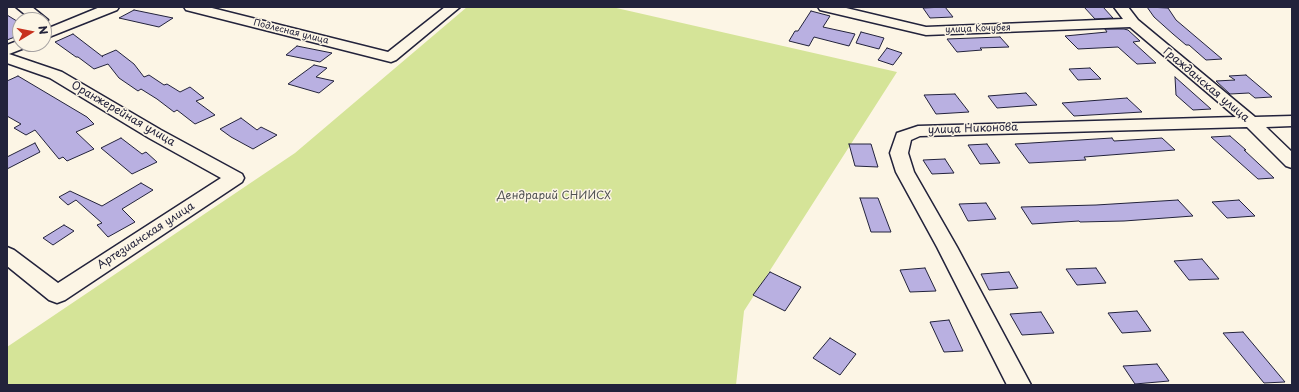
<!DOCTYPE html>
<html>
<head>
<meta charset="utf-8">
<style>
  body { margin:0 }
  #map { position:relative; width:1299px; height:392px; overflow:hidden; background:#fcf5e5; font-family:"Playpen Sans",sans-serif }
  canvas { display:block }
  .frame { position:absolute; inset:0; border:8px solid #22223b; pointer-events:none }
  .north { position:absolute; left:12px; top:12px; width:40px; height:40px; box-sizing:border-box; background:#fcf5e5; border:1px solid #a5a1a1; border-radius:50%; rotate:80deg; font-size:11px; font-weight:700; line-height:16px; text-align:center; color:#22223b }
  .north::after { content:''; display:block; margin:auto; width:14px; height:18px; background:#c8321e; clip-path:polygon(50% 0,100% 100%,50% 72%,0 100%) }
</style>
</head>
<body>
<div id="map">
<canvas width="1299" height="392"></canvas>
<div class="frame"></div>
<div class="north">N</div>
</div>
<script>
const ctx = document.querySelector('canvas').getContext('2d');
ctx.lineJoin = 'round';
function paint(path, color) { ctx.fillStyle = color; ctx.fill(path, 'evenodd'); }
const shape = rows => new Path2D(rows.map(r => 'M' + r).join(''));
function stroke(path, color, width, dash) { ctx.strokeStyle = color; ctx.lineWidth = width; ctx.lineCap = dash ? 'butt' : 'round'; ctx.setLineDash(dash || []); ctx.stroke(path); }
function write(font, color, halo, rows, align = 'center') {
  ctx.font = font + ' "Playpen Sans",sans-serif'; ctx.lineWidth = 3; ctx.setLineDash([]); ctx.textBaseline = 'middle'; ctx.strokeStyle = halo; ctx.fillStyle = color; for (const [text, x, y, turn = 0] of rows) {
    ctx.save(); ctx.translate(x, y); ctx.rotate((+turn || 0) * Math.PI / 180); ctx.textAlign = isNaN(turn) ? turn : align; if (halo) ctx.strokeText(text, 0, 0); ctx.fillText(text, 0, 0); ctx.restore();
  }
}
const green = shape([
  [467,7,612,7,897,72,744,311,736,385,7,385,7,347,295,153]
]);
const building = shape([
  [945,7,953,17,930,18,923,8,945,7],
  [1084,7,1103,7,1113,18,1095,19,1084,7],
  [1147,7,1168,8,1176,20,1222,59,1206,60,1189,45,1186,45,1173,34,1154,17,1147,7],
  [134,10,173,18,159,27,119,18,134,10],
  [811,11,830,16,823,27,855,34,849,46,814,37,809,46,789,41,795,31,798,31,811,11],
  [7,15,20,23,20,35,7,40,7,15],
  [1105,29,1124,29,1128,30,1140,41,1133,42,1156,63,1137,64,1118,47,1078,49,1065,36,1107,32,1105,29],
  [861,32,884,38,879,49,856,43,861,32],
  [73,34,103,57,102,56,116,50,134,64,144,77,149,75,164,85,167,84,180,92,190,87,204,98,196,101,215,115,195,124,177,110,174,112,157,99,141,89,138,91,119,78,108,64,94,69,78,57,76,57,55,42,73,34],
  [1000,37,1009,47,980,48,982,50,957,52,947,39,1000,37],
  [297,46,332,53,320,62,286,55,297,46],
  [887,48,902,53,893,65,878,60,887,48],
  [314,65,327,68,316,77,334,81,319,93,288,84,314,65],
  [1090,68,1101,79,1078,80,1069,69,1090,68],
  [1246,75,1272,97,1255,98,1249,93,1230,94,1216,81,1235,80,1229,76,1246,75],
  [18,76,87,117,94,124,76,132,94,149,67,161,63,157,59,159,35,130,26,135,14,128,21,124,7,116,7,81,18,76],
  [1175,77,1211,109,1193,110,1176,95,1175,77],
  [1026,93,1037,105,997,108,988,96,1026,93],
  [955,94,969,112,936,114,924,95,955,94],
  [1127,98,1142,112,1074,116,1062,103,1127,98],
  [241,118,257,130,261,127,277,135,253,149,231,137,220,129,241,118],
  [1230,136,1246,150,1244,150,1274,178,1258,179,1211,137,1230,136],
  [121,138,142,154,146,152,157,162,132,174,101,148,121,138],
  [1112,138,1114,141,1162,138,1175,150,1084,157,1086,160,1029,163,1015,144,1112,138],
  [35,143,40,152,7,169,7,157,35,143],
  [849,144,871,144,878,167,855,166,849,144],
  [987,144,1000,163,980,164,968,145,987,144],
  [945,159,954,173,932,174,923,160,945,159],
  [141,183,153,190,122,209,135,222,108,237,97,225,102,223,76,200,68,205,59,197,70,191,102,206,141,183],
  [860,198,878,198,891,232,871,232,860,198],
  [1178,200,1193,216,1124,221,1080,222,1079,221,1032,224,1021,207,1096,205,1178,200],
  [1239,200,1255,216,1227,218,1212,202,1239,200],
  [986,203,996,219,968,221,959,204,986,203],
  [64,225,74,231,53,245,43,238,64,225],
  [1202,259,1219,279,1189,280,1174,261,1202,259],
  [925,268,936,291,910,292,900,270,925,268],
  [1096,268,1106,283,1077,285,1066,269,1096,268],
  [770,272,801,287,785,311,753,295,770,272],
  [1009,272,1018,288,989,290,981,274,1009,272],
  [1137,311,1151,331,1122,333,1108,313,1137,311],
  [1041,312,1054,333,1022,335,1010,314,1041,312],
  [949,320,963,351,944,352,930,322,949,320],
  [1243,332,1285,382,1264,383,1223,333,1243,332],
  [830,338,856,354,840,375,813,358,830,338],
  [1157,364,1169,381,1135,384,1123,366,1157,364]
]);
const minor = shape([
  [16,7,32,7,48,20,44,23,44,20,32,20,16,7],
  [100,7,119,7,117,10,44,39,44,30,100,7],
  [184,7,208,7,388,52,445,7,460,7,396,60,391,62,186,10,184,7],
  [818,7,842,7,926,27,1123,19,1114,7,1128,7,1138,20,1255,117,1292,116,1292,126,1266,127,1292,152,1292,168,1286,166,1247,127,920,136,911,140,908,153,914,172,957,247,1031,385,1007,385,937,247,896,172,890,153,897,133,918,126,1236,117,1130,27,926,35,820,10,818,7],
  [20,40,20,44,29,44,27,47,9,54,62,72,161,130,242,174,244,178,242,182,65,300,57,303,49,300,7,266,7,247,14,250,58,283,221,178,149,138,50,78,7,63,7,45,20,40]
]);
const farStreetnames = [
  ["улица Кочубея",978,29,-2],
  ["Подлесная улица",291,32,14]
];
const streetNames = [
  ["Гражданская улица",1206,85,40],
  ["Оранжерейная улица",123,114,30],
  ["улица Никонова",973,129,-2],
  ["Артезианская улица",146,236,-33]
];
const parkNames = [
  ["Дендрарий СНИИСХ",554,196]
];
paint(green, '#d5e498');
paint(building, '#b9b0e1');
stroke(building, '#22223b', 1);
stroke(minor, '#22223b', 3);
paint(minor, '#fcf5e5');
write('9px', '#22223b', '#fcf5e5', farStreetnames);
write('11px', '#22223b', '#fcf5e5', streetNames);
write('11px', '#4f5252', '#fcf5e5', parkNames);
</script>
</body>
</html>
